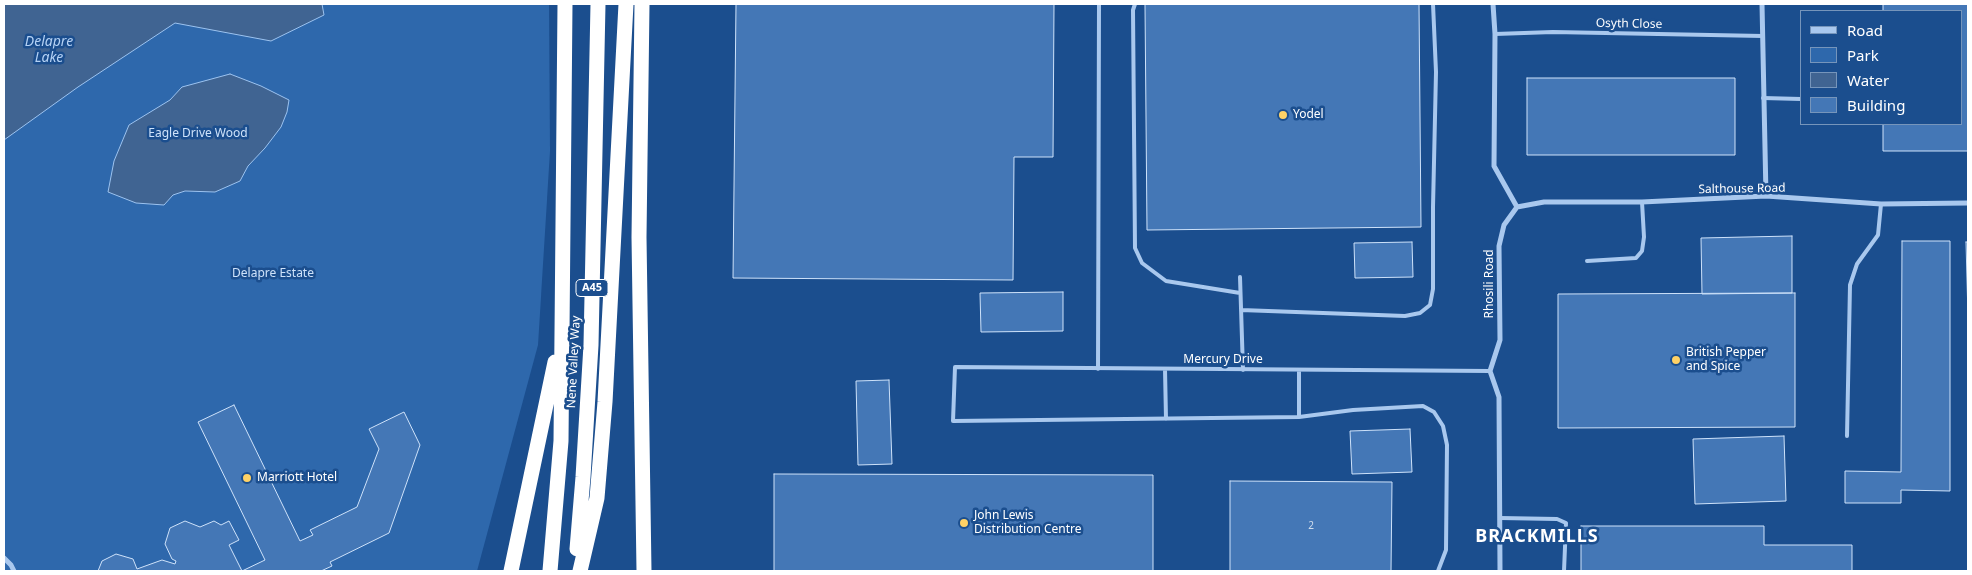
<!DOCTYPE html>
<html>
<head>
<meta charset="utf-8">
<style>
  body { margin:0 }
  #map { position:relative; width:1972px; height:575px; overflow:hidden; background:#1b4e8e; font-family:"Noto Sans",sans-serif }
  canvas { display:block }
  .frame { position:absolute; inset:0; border:5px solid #fff; pointer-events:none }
  .legend { position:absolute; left:1800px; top:10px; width:162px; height:115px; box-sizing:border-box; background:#1b4e8e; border:1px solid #7695bb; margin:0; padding:6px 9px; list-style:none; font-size:15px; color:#fff }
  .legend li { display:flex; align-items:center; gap:10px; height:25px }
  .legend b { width:25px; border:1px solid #7695bb }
</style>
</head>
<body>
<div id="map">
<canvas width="1972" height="575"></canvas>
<div class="frame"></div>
<ul class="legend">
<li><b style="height:6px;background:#a9c8ee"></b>Road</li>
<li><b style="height:14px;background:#2e68ac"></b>Park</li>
<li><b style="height:14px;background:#406492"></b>Water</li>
<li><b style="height:14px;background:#4477b6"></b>Building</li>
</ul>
</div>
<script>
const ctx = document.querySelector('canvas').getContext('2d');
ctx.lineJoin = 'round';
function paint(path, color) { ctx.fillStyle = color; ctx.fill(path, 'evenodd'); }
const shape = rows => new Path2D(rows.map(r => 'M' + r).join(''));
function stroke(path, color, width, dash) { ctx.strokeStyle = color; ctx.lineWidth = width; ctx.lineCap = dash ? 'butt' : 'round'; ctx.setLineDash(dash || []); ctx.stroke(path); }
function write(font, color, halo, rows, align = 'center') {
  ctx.font = font + ' "Noto Sans",sans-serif'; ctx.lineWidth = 5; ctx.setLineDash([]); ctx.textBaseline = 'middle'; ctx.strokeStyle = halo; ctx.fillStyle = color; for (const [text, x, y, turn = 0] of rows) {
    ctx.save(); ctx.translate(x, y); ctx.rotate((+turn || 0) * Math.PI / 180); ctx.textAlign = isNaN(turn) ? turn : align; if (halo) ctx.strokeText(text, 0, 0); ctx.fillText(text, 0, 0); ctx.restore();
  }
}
const green = shape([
  [4,4,549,4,550,151,538,345,477,571,4,571]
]);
const water = shape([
  [4,4,322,4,324,15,271,41,175,23,78,87,4,140,4,4],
  [230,74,261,86,289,100,287,112,281,127,265,148,248,166,240,181,215,192,185,191,173,195,164,205,136,203,108,192,114,161,129,125,170,100,182,87,230,74]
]);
const building = shape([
  [736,4,1054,4,1053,157,1014,157,1013,280,733,278,736,4],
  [1145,4,1419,4,1421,227,1147,230,1145,4],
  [1883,4,1968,4,1968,151,1883,151,1883,124,1961,124,1961,11,1883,11,1883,4],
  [1527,78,1735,78,1735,155,1527,155,1527,78],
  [1792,236,1792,293,1702,294,1701,238,1792,236],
  [1902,241,1950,241,1950,491,1901,490,1901,503,1845,503,1845,471,1901,472,1902,241],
  [1412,242,1413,277,1355,278,1354,243,1412,242],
  [1966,242,1968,242,1968,317,1966,242],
  [1063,292,1063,331,981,332,980,293,1063,292],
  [1795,293,1795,427,1558,428,1558,294,1795,293],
  [889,380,892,464,858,465,856,381,889,380],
  [234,405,300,541,313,535,310,530,357,507,379,449,369,429,404,412,420,445,389,533,330,562,332,566,321,571,98,571,102,561,116,554,133,559,137,569,162,560,175,564,176,561,172,559,165,544,170,528,185,521,200,527,214,521,221,525,229,521,239,540,229,545,242,571,265,560,198,422,234,405],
  [1410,429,1412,472,1352,474,1350,431,1410,429],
  [1784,436,1786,501,1695,504,1693,439,1784,436],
  [774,474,1153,475,1153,571,774,571,774,474],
  [1230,481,1392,482,1391,571,1230,571,1230,481],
  [1581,526,1764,526,1764,545,1852,545,1852,571,1581,571,1581,526]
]);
const lane = shape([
  [1135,4,1133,10,1135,248,1142,263,1166,281,1240,293],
  [1495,34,1553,32,1763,36],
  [1763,98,1801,99],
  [1587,261,1636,258,1642,251,1644,237,1642,202],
  [1240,277,1243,370],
  [1241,310,1405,316,1420,313,1430,305,1433,289,1433,207,1436,72,1433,4],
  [1098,369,1099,4],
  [1165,369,1166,419],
  [1299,370,1299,417,953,421,955,367,1490,371],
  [1299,417,1353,410,1423,406,1434,412,1443,426,1447,445,1446,550,1438,571],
  [1847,436,1850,285,1857,264,1878,235,1881,204],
  [1500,518,1557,519,1566,523,1564,571]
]);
const street = shape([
  [1493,4,1495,34,1494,166,1517,207,1504,225,1499,246,1500,340,1490,371,1499,397,1500,571],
  [1762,4,1766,196],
  [1517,207,1544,202,1642,202,1766,196,1881,204,1968,203],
  [4,558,11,565,14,571]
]);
const highway = shape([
  [642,4,639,237,644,571],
  [577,549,583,477,591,345,598,4],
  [511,571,555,362],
  [550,571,561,441,565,4],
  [580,571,597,498,605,402,626,4]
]);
const markers = [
  [1283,115,5,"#ffd266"],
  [1676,360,5,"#ffd266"],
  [247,478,5,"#ffd266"],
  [964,523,5,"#ffd266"]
];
const numberNames = [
  ["2",1311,526]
];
const shields = [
  [592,288,32]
];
const shieldNames = [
  ["A45",592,288]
];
const streetNames = [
  ["Osyth Close",1629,24,1],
  ["Salthouse Road",1742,189,-1],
  ["Rhosili Road",1490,284,-90],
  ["Mercury Drive",1223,360],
  ["Nene Valley Way",574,362,-87]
];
const poiNames = [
  ["Yodel",1293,115],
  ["British Pepper",1686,353],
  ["and Spice",1686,367],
  ["Marriott Hotel",257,478],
  ["John Lewis",974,516],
  ["Distribution Centre",974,530]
];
const parkNames = [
  ["Eagle Drive Wood",198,134],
  ["Delapre Estate",273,274]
];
const waterNames = [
  ["Delapre",49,42],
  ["Lake",49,58]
];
const districtNames = [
  ["BRACKMILLS",1537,537]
];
paint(green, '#2e68ac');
paint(water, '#406492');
stroke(water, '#9cc3f0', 1);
paint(building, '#4477b6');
stroke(building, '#cee2fa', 1);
stroke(lane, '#a9c8ee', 4);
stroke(street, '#a9c8ee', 5);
stroke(highway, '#fff', 15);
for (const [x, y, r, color] of markers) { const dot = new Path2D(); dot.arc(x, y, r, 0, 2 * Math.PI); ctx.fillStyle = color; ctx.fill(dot); stroke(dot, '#1b4e8e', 2); }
write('10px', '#d0dded', null, numberNames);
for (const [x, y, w] of shields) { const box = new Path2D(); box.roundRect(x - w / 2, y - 8.5, w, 17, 4); ctx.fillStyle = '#1b4e8e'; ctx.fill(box); stroke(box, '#fff', 1); }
write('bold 11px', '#fff', null, shieldNames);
write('12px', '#fff', '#1b4e8e', streetNames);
write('12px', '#fff', '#1b4e8e', poiNames, 'left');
write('12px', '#cee2fa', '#1b4e8e', parkNames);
write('italic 14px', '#b5d2f5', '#1b4e8e', waterNames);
ctx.letterSpacing = '1px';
write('bold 18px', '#fff', '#1b4e8e', districtNames);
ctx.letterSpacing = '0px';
</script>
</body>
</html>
